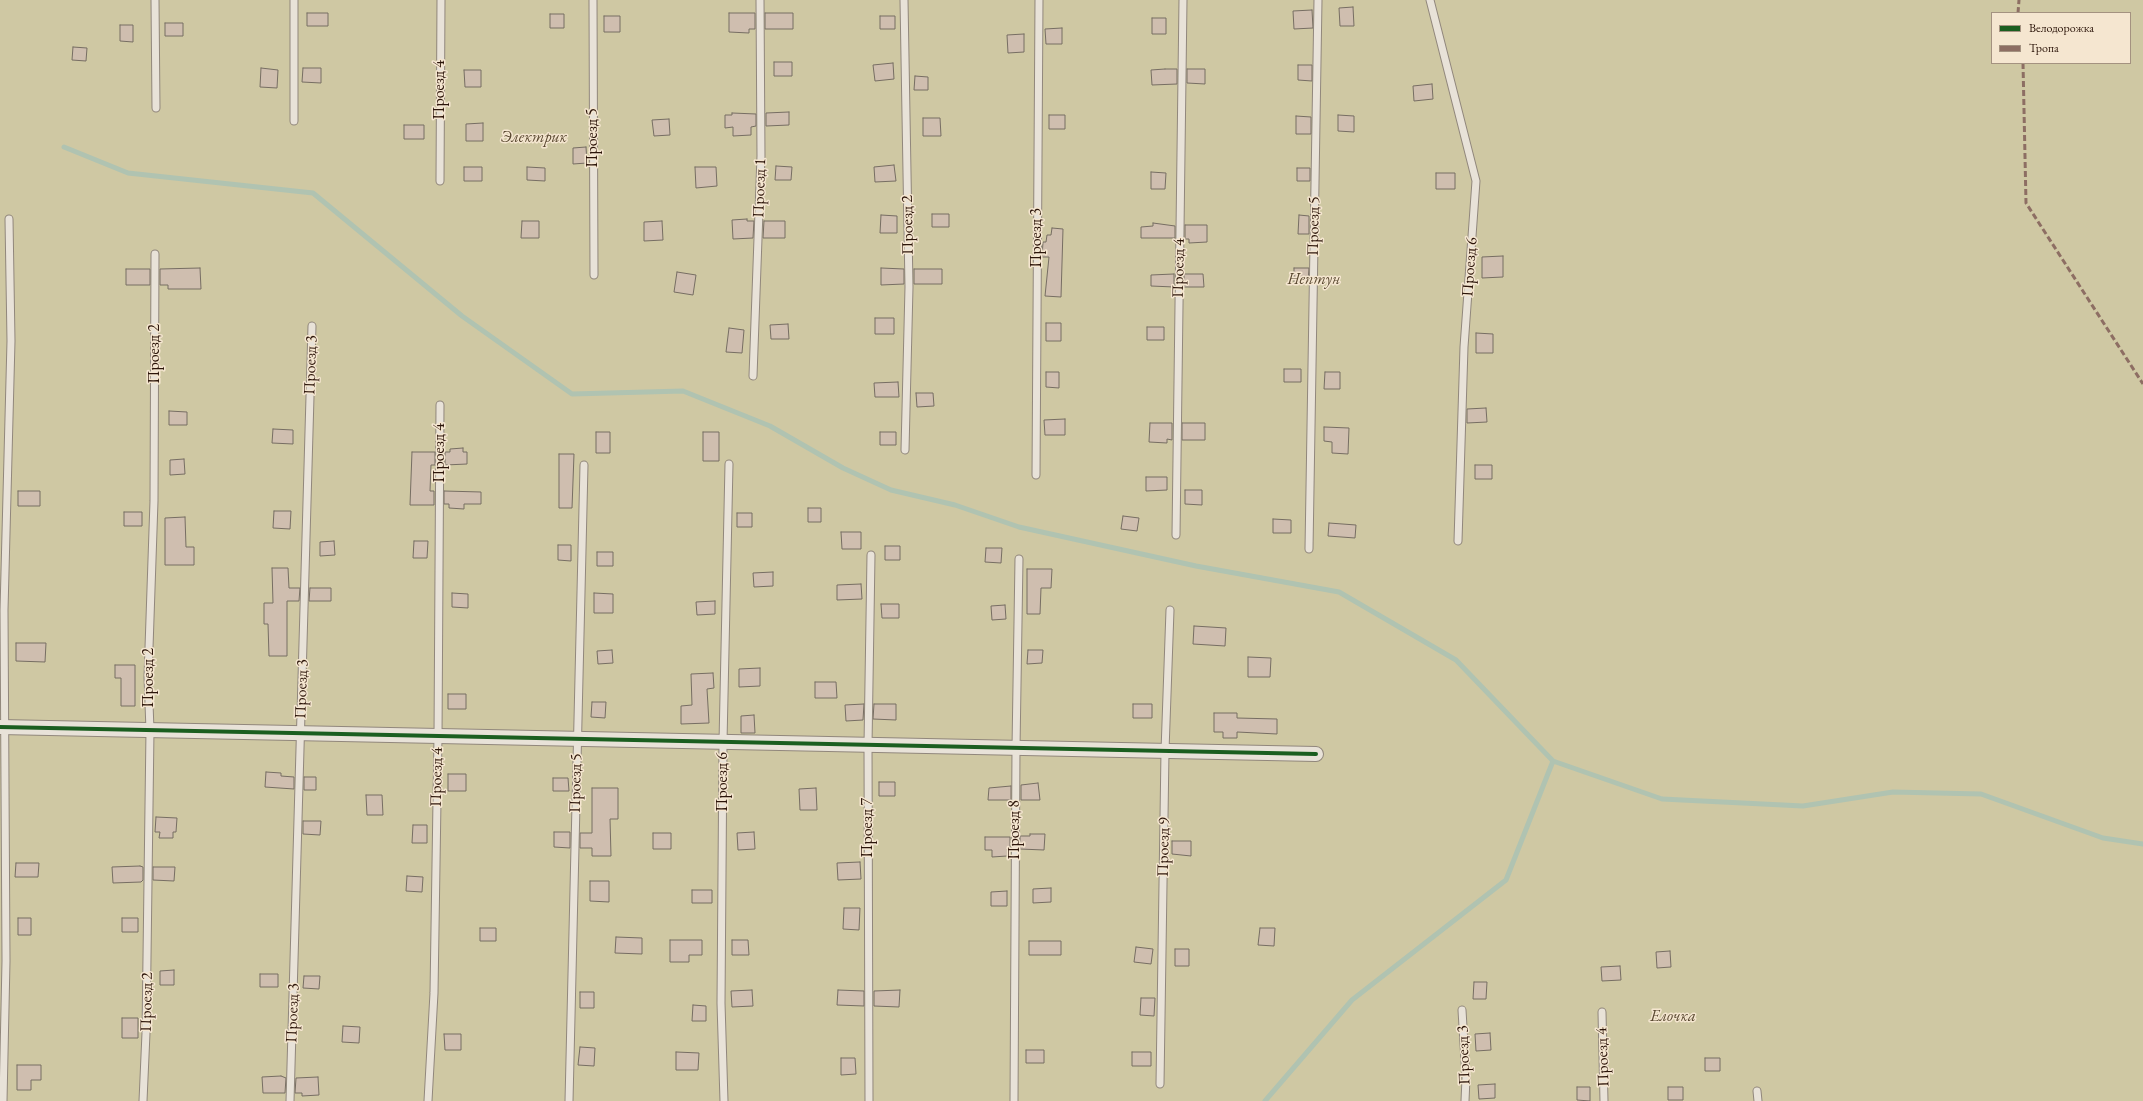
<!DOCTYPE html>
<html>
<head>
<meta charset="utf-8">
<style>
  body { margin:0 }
  #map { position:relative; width:2143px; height:1101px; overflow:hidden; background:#e2d6c3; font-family:"EB Garamond",serif }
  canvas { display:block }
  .legend { position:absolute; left:1991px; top:12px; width:140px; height:52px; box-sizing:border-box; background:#f5e6d0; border:1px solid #a49280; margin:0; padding:5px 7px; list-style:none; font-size:12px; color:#2b1409 }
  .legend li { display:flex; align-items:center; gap:8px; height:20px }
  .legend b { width:20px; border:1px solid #a49280 }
</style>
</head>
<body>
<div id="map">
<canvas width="2143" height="1101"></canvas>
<ul class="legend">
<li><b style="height:5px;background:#1b5e20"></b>Велодорожка</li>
<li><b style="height:5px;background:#8d6e63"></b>Тропа</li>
</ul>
</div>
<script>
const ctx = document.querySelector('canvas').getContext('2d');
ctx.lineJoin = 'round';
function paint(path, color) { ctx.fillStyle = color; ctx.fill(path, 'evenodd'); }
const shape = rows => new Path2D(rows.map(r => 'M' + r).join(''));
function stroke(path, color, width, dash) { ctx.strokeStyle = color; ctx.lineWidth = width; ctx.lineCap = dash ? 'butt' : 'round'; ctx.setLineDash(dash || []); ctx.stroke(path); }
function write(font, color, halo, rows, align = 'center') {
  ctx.font = font + ' "EB Garamond",serif'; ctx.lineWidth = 3; ctx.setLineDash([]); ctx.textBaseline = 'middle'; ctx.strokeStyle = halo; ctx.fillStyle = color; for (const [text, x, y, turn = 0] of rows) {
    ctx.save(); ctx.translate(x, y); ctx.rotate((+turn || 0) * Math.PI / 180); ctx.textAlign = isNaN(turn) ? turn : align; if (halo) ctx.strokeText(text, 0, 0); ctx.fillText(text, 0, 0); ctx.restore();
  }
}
const green = shape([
  [0,0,2143,0,2143,1101,0,1101],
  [1992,13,2130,13,2130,63,1992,63]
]);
const stream = shape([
  [64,147,128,173,313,193,462,316,572,394,683,391,770,426,843,468,891,490,955,505,1019,527,1196,566,1339,592,1456,660,1553,761,1662,799,1803,806,1893,792,1981,794,2103,838,2143,844],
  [1265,1101,1352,1000,1506,880,1553,761]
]);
const building = shape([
  [1353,7,1354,26,1340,26,1339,8,1353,7],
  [1312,10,1313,28,1294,29,1293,11,1312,10],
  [307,13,328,13,328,26,307,26,307,13],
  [729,13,755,13,755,29,749,29,749,33,729,32,729,13],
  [765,13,793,13,793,29,765,29,765,13],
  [550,14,564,14,564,28,550,28,550,14],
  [604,16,620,16,620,32,604,32,604,16],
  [880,16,895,16,895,29,880,29,880,16],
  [1152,18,1166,18,1166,34,1152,34,1152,18],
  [165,23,183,23,183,36,165,36,165,23],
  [120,25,133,25,133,42,120,41,120,25],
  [1062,28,1062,44,1046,44,1045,29,1062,28],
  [1024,34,1024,52,1008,53,1007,35,1024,34],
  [73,47,87,48,86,61,72,60,73,47],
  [774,62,792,62,792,76,774,76,774,62],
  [893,63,894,79,875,81,873,65,893,63],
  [1298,65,1312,65,1312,81,1298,80,1298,65],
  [261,68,278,70,277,88,260,87,261,68],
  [303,68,321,68,321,83,302,82,303,68],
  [1165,69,1177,69,1177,84,1152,85,1151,70,1165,69],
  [1187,69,1205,69,1205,84,1187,83,1187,69],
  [464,70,481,70,481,87,465,87,464,70],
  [915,76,928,77,928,90,914,90,915,76],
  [1432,84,1433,99,1414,101,1413,86,1432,84],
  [789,112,789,125,766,126,766,113,789,112],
  [732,113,756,114,756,126,751,127,751,135,733,136,733,127,725,128,725,115,732,115,732,113],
  [1049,115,1065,115,1065,129,1049,129,1049,115],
  [1338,115,1354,116,1354,132,1338,131,1338,115],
  [1296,116,1311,117,1311,134,1296,134,1296,116],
  [923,118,940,118,941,136,923,136,923,118],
  [669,119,670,135,654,136,652,120,669,119],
  [483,123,483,141,466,141,466,124,483,123],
  [404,125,424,125,424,139,404,139,404,125],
  [586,147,587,163,573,164,573,148,586,147],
  [894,165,896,181,875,182,874,167,894,165],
  [776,166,792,167,791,180,775,180,776,166],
  [464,167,482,167,482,181,464,181,464,167],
  [527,167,545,168,545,181,527,180,527,167],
  [695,167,716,167,717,186,696,188,695,167],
  [1297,168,1310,168,1310,181,1297,181,1297,168],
  [1151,172,1166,173,1165,189,1151,189,1151,172],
  [1436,173,1455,173,1455,189,1436,189,1436,173],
  [932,214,949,214,949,227,932,227,932,214],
  [881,215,897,216,897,233,880,233,881,215],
  [1299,215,1309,216,1309,234,1298,234,1299,215],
  [747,219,747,221,754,221,753,238,733,239,732,220,747,219],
  [522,221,539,221,539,238,521,238,522,221],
  [662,221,663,240,644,241,644,222,662,221],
  [764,221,785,221,785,238,763,238,764,221],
  [1153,223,1175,226,1175,238,1141,238,1141,227,1153,226,1153,223],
  [1185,225,1207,225,1207,242,1189,243,1189,239,1185,239,1185,225],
  [1052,228,1063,229,1061,297,1045,296,1049,257,1042,257,1043,242,1046,242,1047,235,1051,235,1052,228],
  [1503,256,1503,277,1482,278,1482,257,1503,256],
  [200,268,201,289,168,289,168,285,160,285,160,269,200,268],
  [881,268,904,269,904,284,881,285,881,268],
  [1294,268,1309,268,1308,282,1294,282,1294,268],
  [126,269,150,269,150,285,126,285,126,269],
  [914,269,942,269,942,284,914,284,914,269],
  [677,272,696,275,693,295,674,292,677,272],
  [1174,274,1174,287,1151,286,1151,275,1174,274],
  [1184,274,1203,274,1204,287,1184,287,1184,274],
  [875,318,894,318,894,334,875,334,875,318],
  [1046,323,1061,323,1061,341,1046,341,1046,323],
  [788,324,789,339,771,339,770,325,788,324],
  [1147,327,1164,327,1164,340,1147,340,1147,327],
  [729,328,744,330,742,353,726,352,729,328],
  [1476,333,1493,334,1493,353,1476,353,1476,333],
  [1284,369,1301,369,1301,382,1284,382,1284,369],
  [1046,372,1059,372,1059,388,1046,387,1046,372],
  [1325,372,1340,372,1340,389,1324,389,1325,372],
  [898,382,899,397,875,397,874,383,898,382],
  [916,393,933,393,934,406,917,407,916,393],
  [1486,408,1487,422,1467,423,1467,409,1486,408],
  [169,411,187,412,187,425,169,425,169,411],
  [1065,419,1065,435,1045,435,1044,420,1065,419],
  [1150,423,1172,423,1172,440,1167,439,1167,443,1149,442,1150,423],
  [1182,423,1205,423,1205,440,1182,440,1182,423],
  [1324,427,1349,428,1348,454,1332,453,1332,442,1324,441,1324,427],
  [273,429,293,430,293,444,272,443,273,429],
  [596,432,610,432,610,453,596,453,596,432],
  [703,432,719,432,719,461,703,461,703,432],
  [880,432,896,432,896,445,880,445,880,432],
  [463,448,463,452,467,452,467,464,445,465,445,452,450,452,450,449,463,448],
  [412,452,435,452,435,465,431,465,430,491,434,491,434,505,410,505,412,452],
  [559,454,574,454,572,508,559,508,559,454],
  [184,459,185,474,170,475,170,460,184,459],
  [1475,465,1492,465,1492,479,1475,479,1475,465],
  [1146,477,1167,477,1167,490,1146,491,1146,477],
  [1185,490,1202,490,1202,505,1185,504,1185,490],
  [18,491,40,491,40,506,18,506,18,491],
  [444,491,481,492,481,504,464,504,464,509,449,508,449,504,444,504,444,491],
  [808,508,821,508,821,522,808,522,808,508],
  [274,511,291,511,290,529,273,528,274,511],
  [124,512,142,512,142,526,124,526,124,512],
  [737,513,752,513,752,527,737,527,737,513],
  [1123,516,1139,518,1137,531,1121,529,1123,516],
  [185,517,186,547,194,547,194,565,165,565,165,518,185,517],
  [1273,519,1291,520,1291,533,1273,533,1273,519],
  [1329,523,1356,525,1355,538,1328,536,1329,523],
  [841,532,861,532,861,549,842,549,841,532],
  [334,541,335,555,320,556,320,542,334,541],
  [414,541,428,541,427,558,413,558,414,541],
  [558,545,571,545,571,561,558,560,558,545],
  [885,546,900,546,900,560,885,560,885,546],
  [986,548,1002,548,1001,563,985,562,986,548],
  [597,552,613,552,613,566,597,566,597,552],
  [272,568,288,568,289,588,300,588,299,601,287,601,287,656,269,656,268,624,264,624,264,603,273,603,272,568],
  [1027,569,1052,569,1051,588,1041,588,1040,614,1027,614,1027,569],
  [773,572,773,586,754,587,753,573,773,572],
  [861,584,862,599,837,600,837,585,861,584],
  [310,588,331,588,331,601,309,601,310,588],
  [452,593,468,594,468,608,452,607,452,593],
  [594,593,613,594,613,613,594,613,594,593],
  [715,601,715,614,697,615,696,602,715,601],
  [881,604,899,604,899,618,882,618,881,604],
  [1005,605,1006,619,992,620,991,606,1005,605],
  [1194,626,1226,628,1225,646,1193,644,1194,626],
  [16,643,46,643,45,662,16,661,16,643],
  [612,650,613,663,598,664,597,651,612,650],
  [1028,650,1043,650,1042,663,1027,664,1028,650],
  [1248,657,1271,658,1270,677,1248,677,1248,657],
  [115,665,135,665,135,706,121,706,121,678,115,678,115,665],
  [760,668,760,686,739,687,739,669,760,668],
  [713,673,714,688,707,689,709,723,681,724,681,706,692,705,691,674,713,673],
  [815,682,836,682,837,698,815,698,815,682],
  [448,694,466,694,466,709,448,709,448,694],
  [592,702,606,702,605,718,591,717,592,702],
  [864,704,863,720,846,721,845,705,864,704],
  [874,704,896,704,896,720,873,719,874,704],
  [1133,704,1152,704,1152,718,1133,718,1133,704],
  [1214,713,1237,713,1237,718,1277,719,1277,734,1237,732,1237,738,1223,738,1223,732,1214,732,1214,713],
  [754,715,755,733,741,733,741,716,754,715],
  [266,772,281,773,281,776,294,777,294,789,265,787,266,772],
  [448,774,466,774,466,791,448,791,448,774],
  [304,777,316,777,316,790,304,790,304,777],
  [553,778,568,778,569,791,553,791,553,778],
  [879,782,895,782,895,796,879,796,879,782],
  [1038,783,1040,800,1021,800,1021,785,1038,783],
  [1011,786,1011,800,988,800,989,788,1011,786],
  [592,788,618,788,618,819,610,819,611,856,592,856,592,848,580,848,580,833,592,833,592,788],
  [816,788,817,810,800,810,799,789,816,788],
  [366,795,382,795,383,815,367,815,366,795],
  [156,817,177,818,176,832,173,832,173,838,159,838,160,832,155,832,156,817],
  [303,821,321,821,320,835,303,834,303,821],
  [413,825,427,825,427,843,412,843,413,825],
  [554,832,570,832,570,848,554,847,554,832],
  [754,832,755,849,738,850,737,833,754,832],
  [653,833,671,833,671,849,653,849,653,833],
  [1030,834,1045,834,1044,850,1020,849,1020,836,1030,836,1030,834],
  [985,837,1010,837,1010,849,1007,849,1007,856,992,857,992,850,985,850,985,837],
  [1172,841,1191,841,1191,856,1172,854,1172,841],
  [860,862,861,879,838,880,837,863,860,862],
  [16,863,39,863,38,877,15,877,16,863],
  [140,866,143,867,143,880,141,882,113,883,112,867,140,866],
  [153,867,175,867,174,881,153,880,153,867],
  [407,876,423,877,422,892,406,891,407,876],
  [590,881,609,881,609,902,590,901,590,881],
  [1051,888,1051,902,1033,903,1033,889,1051,888],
  [692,890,712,890,712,903,692,903,692,890],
  [1007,891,1007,906,991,906,991,892,1007,891],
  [844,908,860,908,859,930,843,929,844,908],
  [18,918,31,918,31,935,18,935,18,918],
  [122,918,138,918,138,932,122,932,122,918],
  [480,928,496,928,496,941,480,941,480,928],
  [1260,928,1275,928,1274,946,1258,945,1260,928],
  [616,937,642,938,642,954,615,953,616,937],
  [670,940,702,940,702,955,689,955,689,962,670,962,670,940],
  [732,940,748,940,749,955,732,955,732,940],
  [1029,941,1061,941,1061,955,1029,955,1029,941],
  [1136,947,1153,949,1151,964,1134,962,1136,947],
  [1175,949,1189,949,1189,966,1175,966,1175,949],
  [1670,951,1671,967,1657,968,1656,952,1670,951],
  [1620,966,1621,980,1602,981,1601,967,1620,966],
  [174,970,174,985,160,985,160,971,174,970],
  [260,974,278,974,278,987,260,987,260,974],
  [304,976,320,976,319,989,303,988,304,976],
  [1474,982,1487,982,1486,999,1473,999,1474,982],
  [752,990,753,1006,732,1007,731,991,752,990],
  [838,990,864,991,864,1006,837,1005,838,990],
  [900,990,899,1007,874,1006,874,991,900,990],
  [580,992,594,992,594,1008,580,1008,580,992],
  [1141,998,1155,998,1154,1016,1140,1015,1141,998],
  [693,1005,706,1006,706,1021,692,1021,693,1005],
  [122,1018,138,1018,138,1038,122,1038,122,1018],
  [343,1026,360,1027,359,1043,342,1042,343,1026],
  [1490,1033,1491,1050,1476,1051,1475,1034,1490,1033],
  [444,1034,461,1034,461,1050,445,1050,444,1034],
  [580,1047,595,1048,594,1066,578,1065,580,1047],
  [1026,1050,1044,1050,1044,1063,1026,1063,1026,1050],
  [676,1052,699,1053,698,1070,676,1070,676,1052],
  [1132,1052,1151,1052,1151,1066,1132,1066,1132,1052],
  [841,1058,855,1058,856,1074,841,1075,841,1058],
  [1705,1058,1720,1058,1720,1071,1705,1071,1705,1058],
  [17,1065,41,1065,41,1080,31,1080,31,1090,17,1090,17,1065],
  [281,1076,286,1078,285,1093,263,1093,262,1077,281,1076],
  [318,1077,319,1095,302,1096,302,1093,295,1093,296,1078,318,1077],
  [1495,1084,1495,1098,1479,1099,1478,1085,1495,1084],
  [1577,1087,1590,1087,1590,1101,1577,1100,1577,1087],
  [1668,1087,1683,1087,1683,1100,1668,1100,1668,1087]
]);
const lane = shape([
  [155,0,156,108],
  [593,0,594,275],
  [904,0,909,287,905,450],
  [1430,0,1476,181,1464,347,1458,541],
  [294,121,294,0],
  [440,181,441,0],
  [753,376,761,156,760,0],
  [1036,475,1039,0],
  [1176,535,1183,0],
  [1309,549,1318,0],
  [1462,1010,1466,1078,1465,1101],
  [1602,1012,1604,1101],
  [1160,1084,1165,751,1170,610],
  [1757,1091,1758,1101],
  [3,1101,6,961,4,610,11,341,9,219],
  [143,1101,146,1033,150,730,148,677,154,501,155,254],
  [290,1101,312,326],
  [428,1101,434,993,438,736,440,405],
  [569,1101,584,465],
  [724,1101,721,1003,723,742,729,464],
  [869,1101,868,745,871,555],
  [1014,1101,1016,748,1019,559]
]);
const street = shape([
  [0,727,1316,754]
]);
const quiet = shape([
  [2018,13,2019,0],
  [2023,63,2026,203,2143,384]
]);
const cycleway = shape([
  [0,727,1316,754]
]);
const streetNames = [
  ["Проезд 4",440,90,-90],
  ["Проезд 5",593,138,-90],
  ["Проезд 1",760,188,-88],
  ["Проезд 2",908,225,-91],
  ["Проезд 5",1314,226,-89],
  ["Проезд 3",1037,238,-90],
  ["Проезд 6",1470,267,-86],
  ["Проезд 4",1179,268,-89],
  ["Проезд 2",155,354,-90],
  ["Проезд 3",311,365,-88],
  ["Проезд 4",440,453,-90],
  ["Проезд 2",149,678,-90],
  ["Проезд 3",302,689,-88],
  ["Проезд 4",437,777,-89],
  ["Проезд 6",723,782,-90],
  ["Проезд 5",576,783,-89],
  ["Проезд 7",868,828,-90],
  ["Проезд 8",1015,830,-90],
  ["Проезд 9",1164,847,-89],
  ["Проезд 2",147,1002,-89],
  ["Проезд 3",293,1013,-88],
  ["Проезд 3",1464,1055,-92],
  ["Проезд 4",1603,1057,-92]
];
const parkNames = [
  ["Электрик",534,138],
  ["Нептун",1314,280],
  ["Елочка",1673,1017]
];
paint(green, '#cfc8a3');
stroke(stream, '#b0c3b1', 5);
paint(building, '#cfbeaf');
stroke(building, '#776e63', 1);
stroke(lane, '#91877c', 9);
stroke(street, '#91877c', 16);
stroke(lane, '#e8e2d8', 7);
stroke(street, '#e8e2d8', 14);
stroke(quiet, '#8d6e63', 3, [6, 3]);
stroke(cycleway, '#1b5e20', 4);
write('16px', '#2b1409', '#f5e6d0', streetNames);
write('italic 16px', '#58472f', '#f5e6d0', parkNames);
</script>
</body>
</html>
